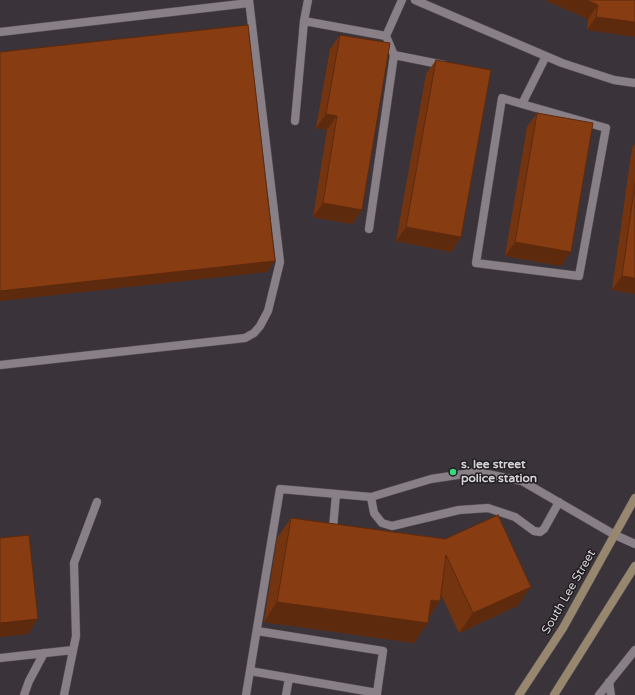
<!DOCTYPE html>
<html>
<head>
<meta charset="utf-8">
<style>
  body { margin:0 }
  canvas { display:block; background:#3a3339 }
</style>
</head>
<body>
<canvas width="635" height="695"></canvas>
<script>
const ctx = document.querySelector('canvas').getContext('2d');
ctx.lineJoin = 'round';
const shape = rows => new Path2D(rows.map(r => 'M' + r).join(''));
function stroke(path, color, width, dash) { ctx.strokeStyle = color; ctx.lineWidth = width; ctx.lineCap = dash ? 'butt' : 'round'; ctx.setLineDash(dash || []); ctx.stroke(path); }
function paint(path, color) { ctx.fillStyle = color; ctx.fill(path, 'evenodd'); }
function write(font, color, halo, rows, align = 'center') {
  ctx.font = font + ' "Varela Round",sans-serif'; ctx.lineWidth = 3; ctx.setLineDash([]); ctx.textBaseline = 'middle'; ctx.strokeStyle = halo; ctx.fillStyle = color; for (const [text, x, y, turn = 0] of rows) {
    ctx.save(); ctx.translate(x, y); ctx.rotate((+turn || 0) * Math.PI / 180); ctx.textAlign = isNaN(turn) ? turn : align; if (halo) ctx.strokeText(text, 0, 0); ctx.fillText(text, 0, 0); ctx.restore();
  }
}
const service = shape([
  [308,0,304,21,386,36,402,0],
  [415,0,562,63,614,80,635,83],
  [0,32,249,3],
  [394,55,444,65],
  [522,104,502,98,476,263,579,276,606,128,522,104,546,56],
  [295,121,304,21],
  [369,229,394,55,386,36],
  [0,365,245,338,254,333,260,326,268,311,280,262,249,0],
  [371,497,374,513,382,523,392,526,459,510,488,508,515,517,534,531,540,532,544,529,559,502],
  [333,528,336,494],
  [257,631,383,651,377,693],
  [0,658,73,650],
  [250,671,377,693,377,695],
  [609,682,611,695],
  [24,695,29,681,44,653],
  [64,695,76,636,74,563,97,502],
  [246,695,280,489,371,497,431,479,477,472,522,481,615,535,635,544],
  [286,695,289,678],
  [599,695,635,650]
]);
const secondary = shape([
  [519,695,563,628,635,498],
  [554,695,635,566]
]);
const wall = shape([
  [545,0,635,0,587,30,588,19],
  [340,35,362,210,352,224,313,217,327,130,316,128,330,49],
  [436,60,461,237,451,252,396,241,426,74],
  [537,113,561,266,505,256,527,127],
  [635,144,635,294,612,290,632,148],
  [291,518,445,539,517,606,459,633,441,594,440,601,429,617,414,643,264,622,277,538]
]);
const shadedWall = shape([
  [545,0,586,0,598,5,588,19],
  [596,17,635,22,635,37,587,30],
  [326,114,337,116,327,130,316,128],
  [323,203,362,210,352,224,313,217],
  [406,227,461,237,451,252,396,241],
  [515,242,571,252,561,266,505,256],
  [275,261,267,272,0,301,0,291],
  [622,276,635,278,635,294,612,290],
  [531,587,517,606,459,633,473,613],
  [431,600,440,601,426,621],
  [277,602,428,623,414,643,264,622],
  [38,619,28,634,0,637,0,623]
]);
const building = shape([
  [586,0,635,0,635,22,596,17,598,5,586,0],
  [248,25,275,261,0,291,0,52,248,25],
  [340,35,390,43,362,210,323,203,337,116,326,114,340,35],
  [436,60,491,70,461,237,406,227,436,60],
  [537,113,593,123,571,252,515,242,537,113],
  [635,183,635,278,622,276,635,183],
  [498,515,531,587,473,613,446,555,440,601,431,600,428,623,277,602,291,518,445,539,498,515],
  [29,535,38,619,0,623,0,538,29,535]
]);
const markers = [
  [453,472,4,"#38d880"]
];
const poiNames = [
  ["s. lee street",461,465],
  ["police station",461,479]
];
const streetNames = [
  ["South Lee Street",569,592,-60]
];
stroke(service, '#575257', 9);
stroke(secondary, '#575257', 9);
stroke(service, '#887f87', 8);
stroke(secondary, '#97876f', 8);
paint(wall, '#74340f');
paint(shadedWall, '#5e2a0d');
paint(building, '#873c12');
stroke(building, '#5e2a0d', 1);
for (const [x, y, r, color] of markers) { const dot = new Path2D(); dot.arc(x, y, r, 0, 2 * Math.PI); ctx.fillStyle = color; ctx.fill(dot); stroke(dot, '#1f1c1f', 1.5); }
write('bold 12px', '#d6d1d5', '#1f1c1f', poiNames, 'left');
write('12px', '#d6d1d5', '#1f1c1f', streetNames);
</script>
</body>
</html>
